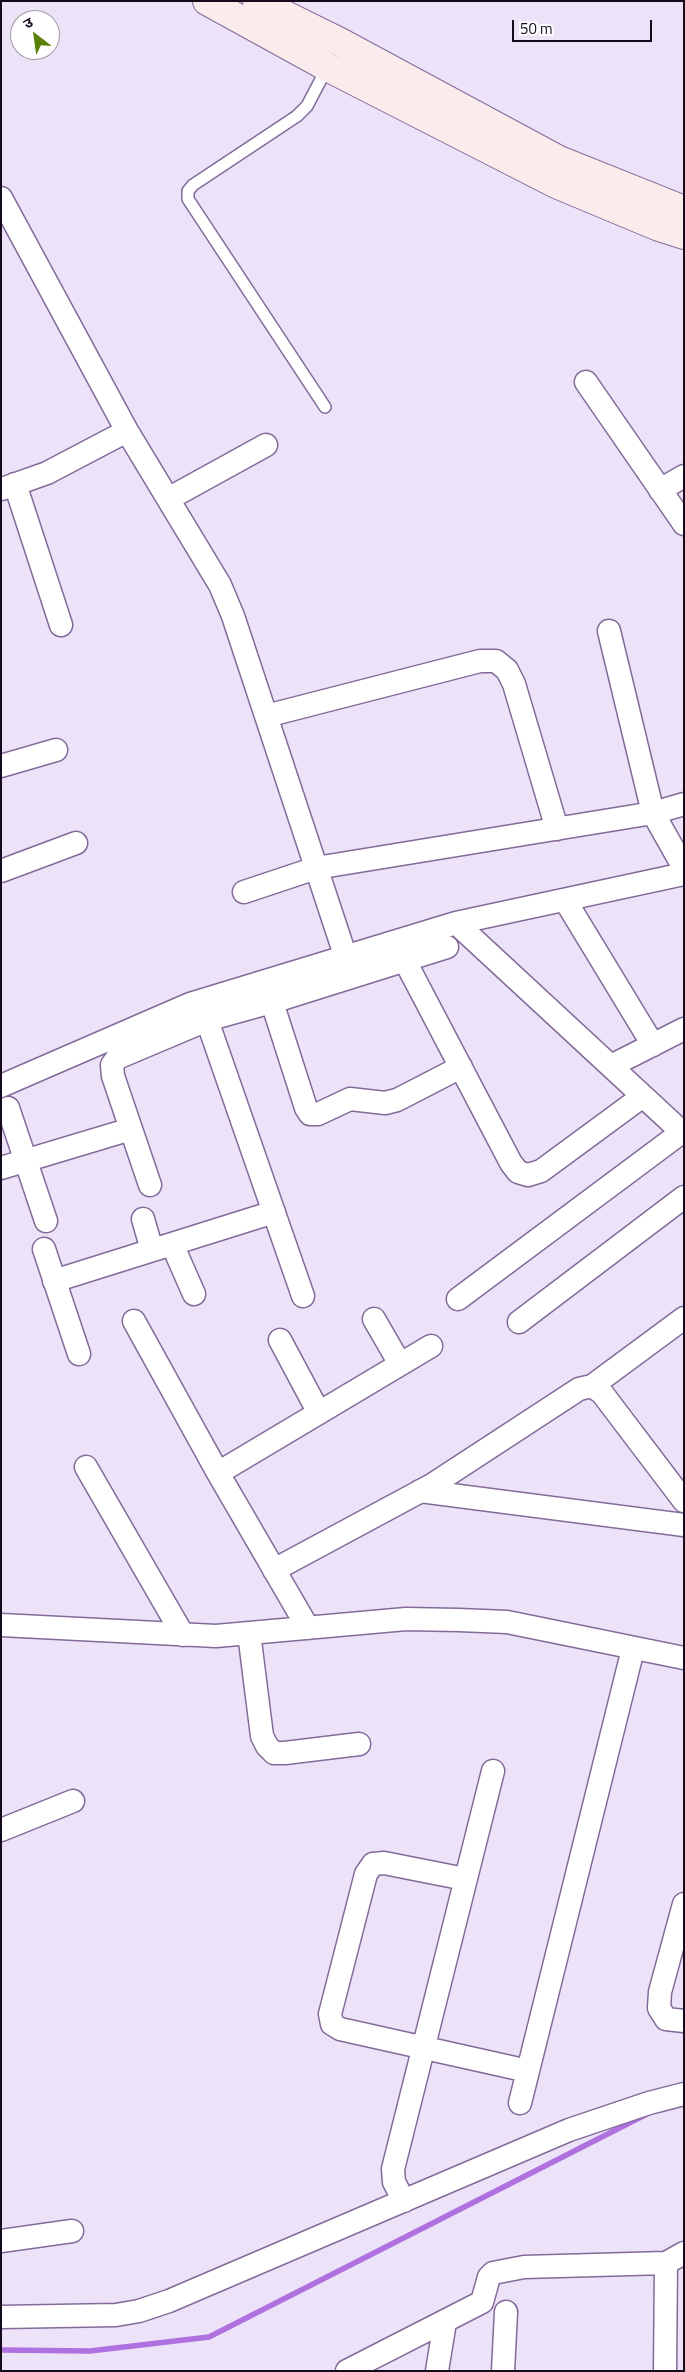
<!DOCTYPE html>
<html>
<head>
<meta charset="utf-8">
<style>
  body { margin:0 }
  #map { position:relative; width:685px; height:2372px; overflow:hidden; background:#ede3f8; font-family:"Titillium Web","Noto Sans Devanagari",sans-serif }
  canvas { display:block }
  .frame { position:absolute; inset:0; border:2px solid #140a1c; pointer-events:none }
  .north { position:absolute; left:10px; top:10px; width:50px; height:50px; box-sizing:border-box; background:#fff; border:1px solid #a19da4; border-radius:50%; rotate:330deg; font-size:14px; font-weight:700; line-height:20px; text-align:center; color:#140a1c }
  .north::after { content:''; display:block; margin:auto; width:18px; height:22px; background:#598104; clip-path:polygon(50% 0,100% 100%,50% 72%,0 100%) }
  .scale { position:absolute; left:512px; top:20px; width:140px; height:22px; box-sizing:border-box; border:2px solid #140a1c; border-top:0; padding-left:6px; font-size:15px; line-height:18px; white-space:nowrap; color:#140a1c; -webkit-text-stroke:4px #fff; paint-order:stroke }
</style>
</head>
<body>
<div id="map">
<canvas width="685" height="2372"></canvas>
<div class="frame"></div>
<div class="north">उ</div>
<div class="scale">50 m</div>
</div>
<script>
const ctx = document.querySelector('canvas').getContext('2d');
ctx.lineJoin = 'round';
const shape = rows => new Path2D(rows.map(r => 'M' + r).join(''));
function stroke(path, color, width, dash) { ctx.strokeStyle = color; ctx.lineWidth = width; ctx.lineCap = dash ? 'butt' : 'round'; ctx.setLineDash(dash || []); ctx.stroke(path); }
const stream = shape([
  [1,2350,90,2351,209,2337,647,2114]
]);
const lane = shape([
  [325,407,188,199,188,191,193,185,297,116,307,106,328,66]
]);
const street = shape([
  [1,198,127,431,220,585,233,616,352,976],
  [586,382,684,524],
  [15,484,61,625],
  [2,489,47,473,127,431],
  [660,490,684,476],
  [168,499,266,445],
  [609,631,653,813,684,868],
  [266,716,480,661,496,661,507,670,514,684,557,829],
  [1,766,56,750],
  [1,871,76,843],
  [244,892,316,868,653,813,684,804],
  [565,900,653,1045],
  [456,923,684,874],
  [404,959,511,1163,518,1172,528,1175,541,1171,643,1096],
  [272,1002,306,1108,310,1114,318,1114,350,1099,385,1103,397,1100,461,1067],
  [611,1066,684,1029],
  [1,1086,190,1004,456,923,684,1134],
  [8,1108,46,1221],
  [131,1129,150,1185],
  [1,1168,131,1129,113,1076,112,1065,117,1058,207,1020],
  [143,1219,152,1250],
  [172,1244,194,1294],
  [44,1249,79,1354],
  [54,1281,274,1212],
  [303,1296,207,1020,272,1002,447,947],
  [458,1299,682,1132],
  [374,1319,400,1364],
  [134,1321,218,1473,308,1628],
  [519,1322,684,1197],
  [280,1340,319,1413],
  [592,1386,684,1318],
  [86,1467,183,1635],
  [218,1473,431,1346],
  [420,1491,684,1525],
  [274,1570,432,1485,579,1389,592,1386,602,1393,684,1501],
  [1,1625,216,1636,406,1619,459,1620,507,1622,684,1658],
  [249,1633,262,1736,267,1746,274,1753,285,1753,359,1744],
  [1,1830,73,1801],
  [465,1879,384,1863,373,1864,366,1874,330,2014,332,2024,340,2029,528,2071],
  [684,1904,660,1992,659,2008,666,2019,684,2021],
  [520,2103,633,1649],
  [404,2201,394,2182,393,2169,493,1771],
  [1,2241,72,2231],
  [1,2317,116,2315,139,2311,169,2301,569,2130,649,2103,684,2094],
  [347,2371,482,2302,489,2277,493,2273,524,2267,666,2263,684,2253],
  [437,2371,445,2322],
  [503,2371,506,2312],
  [665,2371,666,2263]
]);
const secondary = shape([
  [207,1,327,67,556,184,659,227,684,235],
  [257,1,340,42,559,160,684,210]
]);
stroke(stream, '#ae71df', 5.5);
stroke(lane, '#836a99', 14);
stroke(street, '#836a99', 25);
stroke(secondary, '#836a99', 30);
stroke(lane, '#fff', 11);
stroke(street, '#fff', 22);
stroke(secondary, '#faebed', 28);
</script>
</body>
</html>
